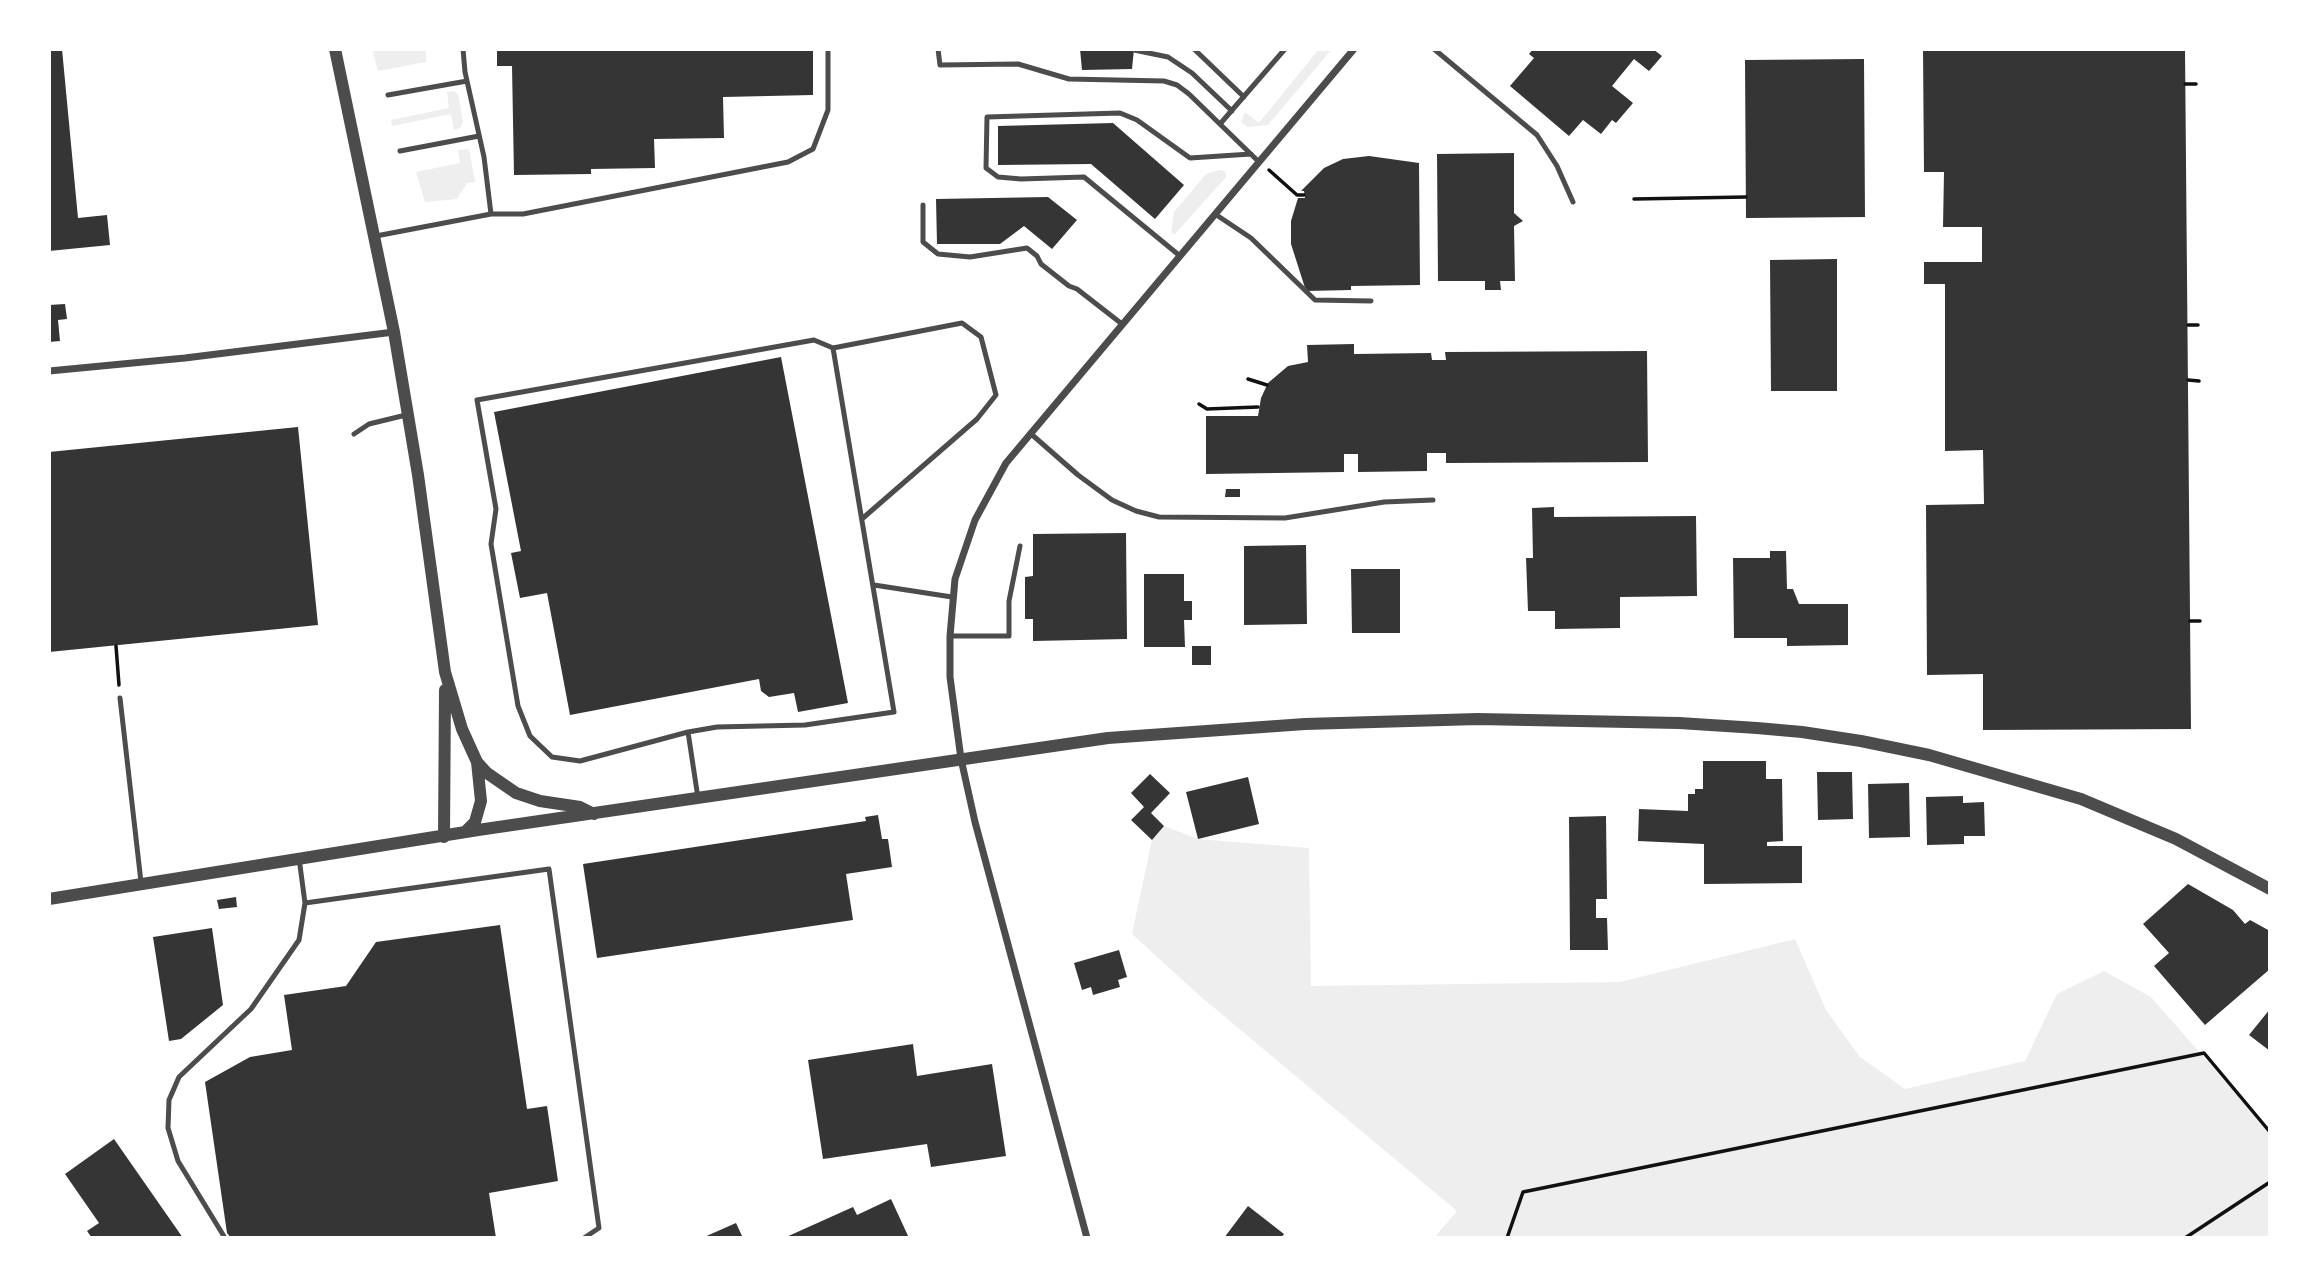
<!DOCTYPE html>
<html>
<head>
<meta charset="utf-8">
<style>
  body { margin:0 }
  #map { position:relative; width:2319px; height:1287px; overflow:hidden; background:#fff; font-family:"IBM Plex Serif",serif }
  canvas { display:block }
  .frame { position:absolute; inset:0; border:51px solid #fff; pointer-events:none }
</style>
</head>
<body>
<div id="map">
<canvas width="2319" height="1287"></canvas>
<div class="frame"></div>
</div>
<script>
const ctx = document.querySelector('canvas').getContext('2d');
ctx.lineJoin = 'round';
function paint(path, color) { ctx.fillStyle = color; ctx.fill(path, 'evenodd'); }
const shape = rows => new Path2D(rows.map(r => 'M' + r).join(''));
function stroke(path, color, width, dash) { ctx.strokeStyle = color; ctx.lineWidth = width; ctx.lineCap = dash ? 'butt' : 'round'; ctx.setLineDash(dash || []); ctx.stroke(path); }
const green = shape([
  [372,49,426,49,426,62,378,71],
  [1319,49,1332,49,1268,125,1248,127,1241,122,1245,112,1259,123],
  [453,91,458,94,463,122,460,128,454,130,451,114,392,126,391,120,449,108,447,92],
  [469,149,475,182,467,183,457,199,425,202,416,172,460,163,458,150],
  [1220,170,1225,171,1226,177,1175,234,1171,233,1174,212,1206,174],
  [1164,826,1198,839,1309,848,1311,986,1620,982,1795,939,1826,1010,1860,1057,1905,1089,2025,1061,2057,994,2104,971,2151,997,2270,1133,2270,1238,1434,1238,1457,1211,1200,996,1132,934,1152,840]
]);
const building = shape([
  [49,49,62,49,78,218,107,215,110,245,49,251],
  [497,49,813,49,813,95,723,97,724,138,654,139,655,168,591,169,591,174,514,175,512,66,497,66],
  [1080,49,1134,49,1132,69,1082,70],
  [1533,49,1653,49,1662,56,1649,71,1634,59,1612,86,1633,103,1616,123,1612,120,1601,134,1583,120,1569,136,1510,86,1534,58,1529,54],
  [1923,49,2185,49,2191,729,1983,730,1983,674,1927,675,1926,505,1984,504,1983,450,1945,451,1945,284,1924,284,1924,262,1982,262,1982,227,1943,227,1944,172,1924,172],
  [1864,59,1865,217,1746,218,1745,60],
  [1113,123,1184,185,1155,219,1091,164,998,165,998,126],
  [1514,153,1514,213,1523,221,1514,226,1515,281,1500,281,1501,290,1485,290,1485,281,1438,281,1437,154],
  [1369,156,1419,163,1420,285,1351,286,1351,290,1306,291,1291,244,1291,221,1298,198,1305,198,1304,191,1301,191,1324,168,1343,159],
  [1048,197,1077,220,1052,249,1024,226,1000,244,937,244,936,199],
  [1837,259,1837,391,1771,391,1770,260],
  [65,304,67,319,58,320,60,341,49,342,49,305],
  [1354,344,1354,354,1431,353,1432,360,1446,360,1445,352,1647,351,1648,462,1446,463,1446,453,1427,453,1427,471,1358,472,1358,454,1344,454,1344,472,1206,474,1206,416,1258,416,1261,398,1268,383,1288,366,1308,362,1307,345],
  [781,357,848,703,798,712,794,693,769,697,761,691,759,679,570,715,547,593,520,598,511,553,521,551,494,412],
  [298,427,318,625,49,652,49,452],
  [1226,489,1240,489,1240,497,1225,497],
  [1554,507,1554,517,1696,516,1697,596,1620,597,1620,628,1555,629,1555,611,1528,611,1526,558,1533,558,1532,508],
  [1126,533,1127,639,1033,641,1033,619,1025,619,1025,577,1033,576,1033,534],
  [1306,545,1307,624,1244,625,1244,546],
  [1770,551,1786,551,1787,589,1793,589,1799,604,1848,604,1848,645,1787,646,1787,638,1734,638,1733,558,1770,558],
  [1351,569,1400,569,1400,633,1352,633],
  [1144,574,1184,574,1184,601,1192,601,1192,620,1184,620,1185,647,1144,647],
  [1192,646,1211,646,1211,665,1192,665],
  [1703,761,1766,761,1766,779,1782,779,1783,841,1767,842,1767,846,1802,846,1802,883,1704,884,1704,844,1638,841,1639,809,1688,811,1688,794,1695,794,1695,789,1703,789],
  [1817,772,1852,772,1853,819,1818,820],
  [1150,774,1170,793,1151,813,1164,826,1152,840,1131,820,1144,807,1131,793],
  [1248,777,1259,824,1198,839,1186,792],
  [1909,783,1910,837,1869,838,1868,784],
  [1963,796,1963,803,1984,802,1985,836,1964,836,1964,844,1927,845,1926,797],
  [878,815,882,839,888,839,892,867,846,874,853,920,597,958,583,864,866,821,865,817],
  [1606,816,1607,899,1596,899,1596,918,1607,918,1608,950,1570,950,1569,817],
  [2188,884,2233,910,2245,924,2250,920,2270,931,2270,969,2205,1025,2154,966,2169,953,2143,924],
  [236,897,237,907,219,909,217,900],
  [500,925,527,1109,547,1106,558,1181,489,1193,496,1238,231,1238,227,1233,205,1082,250,1057,292,1050,284,995,346,986,376,942],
  [212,928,223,1005,181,1039,169,1041,153,937],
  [1119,950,1127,977,1118,980,1120,987,1093,995,1091,987,1082,990,1074,963],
  [2270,1009,2270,1051,2249,1035],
  [913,1044,917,1076,992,1064,1006,1156,931,1167,927,1144,823,1159,808,1060],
  [114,1139,183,1238,92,1238,87,1231,99,1223,65,1174],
  [891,1199,909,1238,784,1238,853,1207,857,1215],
  [1248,1206,1284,1234,1281,1238,1224,1238],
  [736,1223,743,1238,702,1238]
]);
const path = shape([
  [2185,84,2196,84],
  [1269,170,1297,195,1304,195],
  [1634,199,1746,197],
  [2188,325,2198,325],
  [1248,379,1267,385],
  [2188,380,2199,381],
  [1199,404,1207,409,1258,407],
  [2190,621,2200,621],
  [116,646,119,685],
  [1507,1238,1523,1192,2204,1053,2270,1132],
  [2185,1238,2270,1182]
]);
const service = shape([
  [463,49,465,72,484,157,491,214],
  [938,49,940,65,1018,64,1069,79,1164,81,1177,85,1189,94,1259,162],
  [1194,49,1244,97],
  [1434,49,1537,135,1557,166,1573,202],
  [1134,50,1168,57,1192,73,1232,111],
  [388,95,467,81],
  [1220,124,1285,49],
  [400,151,479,136],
  [923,205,923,242,938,254,970,257,1027,248,1037,256,1041,264,1069,286,1077,289,1122,324],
  [1215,214,1251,238,1315,300,1371,301],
  [376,236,491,214,523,214,788,162,813,149,828,110,828,49],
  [1180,256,1084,177,1021,179,998,177,986,168,987,117,1120,113,1137,120,1190,158,1251,154],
  [1030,433,1078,475,1112,500,1136,511,1159,517,1285,518,1384,502,1433,500],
  [354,434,369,424,406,415],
  [874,585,952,597],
  [950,636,1009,636,1009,601,1020,546],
  [120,698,141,882],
  [688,732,580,761,552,757,530,736,518,706,491,544,496,509,477,400,814,340,833,348,962,323,981,337,996,395,977,419,863,518],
  [698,798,688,732,717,727,805,725,894,712,833,348],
  [305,903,549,869,599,1228,584,1238],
  [225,1238,178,1161,168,1128,169,1100,179,1077,251,1009,299,940,305,903,299,858]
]);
const minor = shape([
  [49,371,185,358,394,332],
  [1087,1238,975,822,961,759,950,677,950,636,955,579,975,520,1006,463,1354,49]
]);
const tertiary = shape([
  [335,49,394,332,418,475,445,672,462,729,477,762,481,801,475,822,465,832],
  [477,762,487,773,516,793,540,801,580,807,594,814],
  [444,837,445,690],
  [49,899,478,830,1108,738,1305,724,1478,719,1679,723,1757,728,1802,732,1861,741,1929,755,2081,799,2176,839,2270,889]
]);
paint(green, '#eee');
paint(building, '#353535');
stroke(path, '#111', 3.5);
stroke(service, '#4c4c4c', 5);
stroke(minor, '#4c4c4c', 7);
stroke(tertiary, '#4c4c4c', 12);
</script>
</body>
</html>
